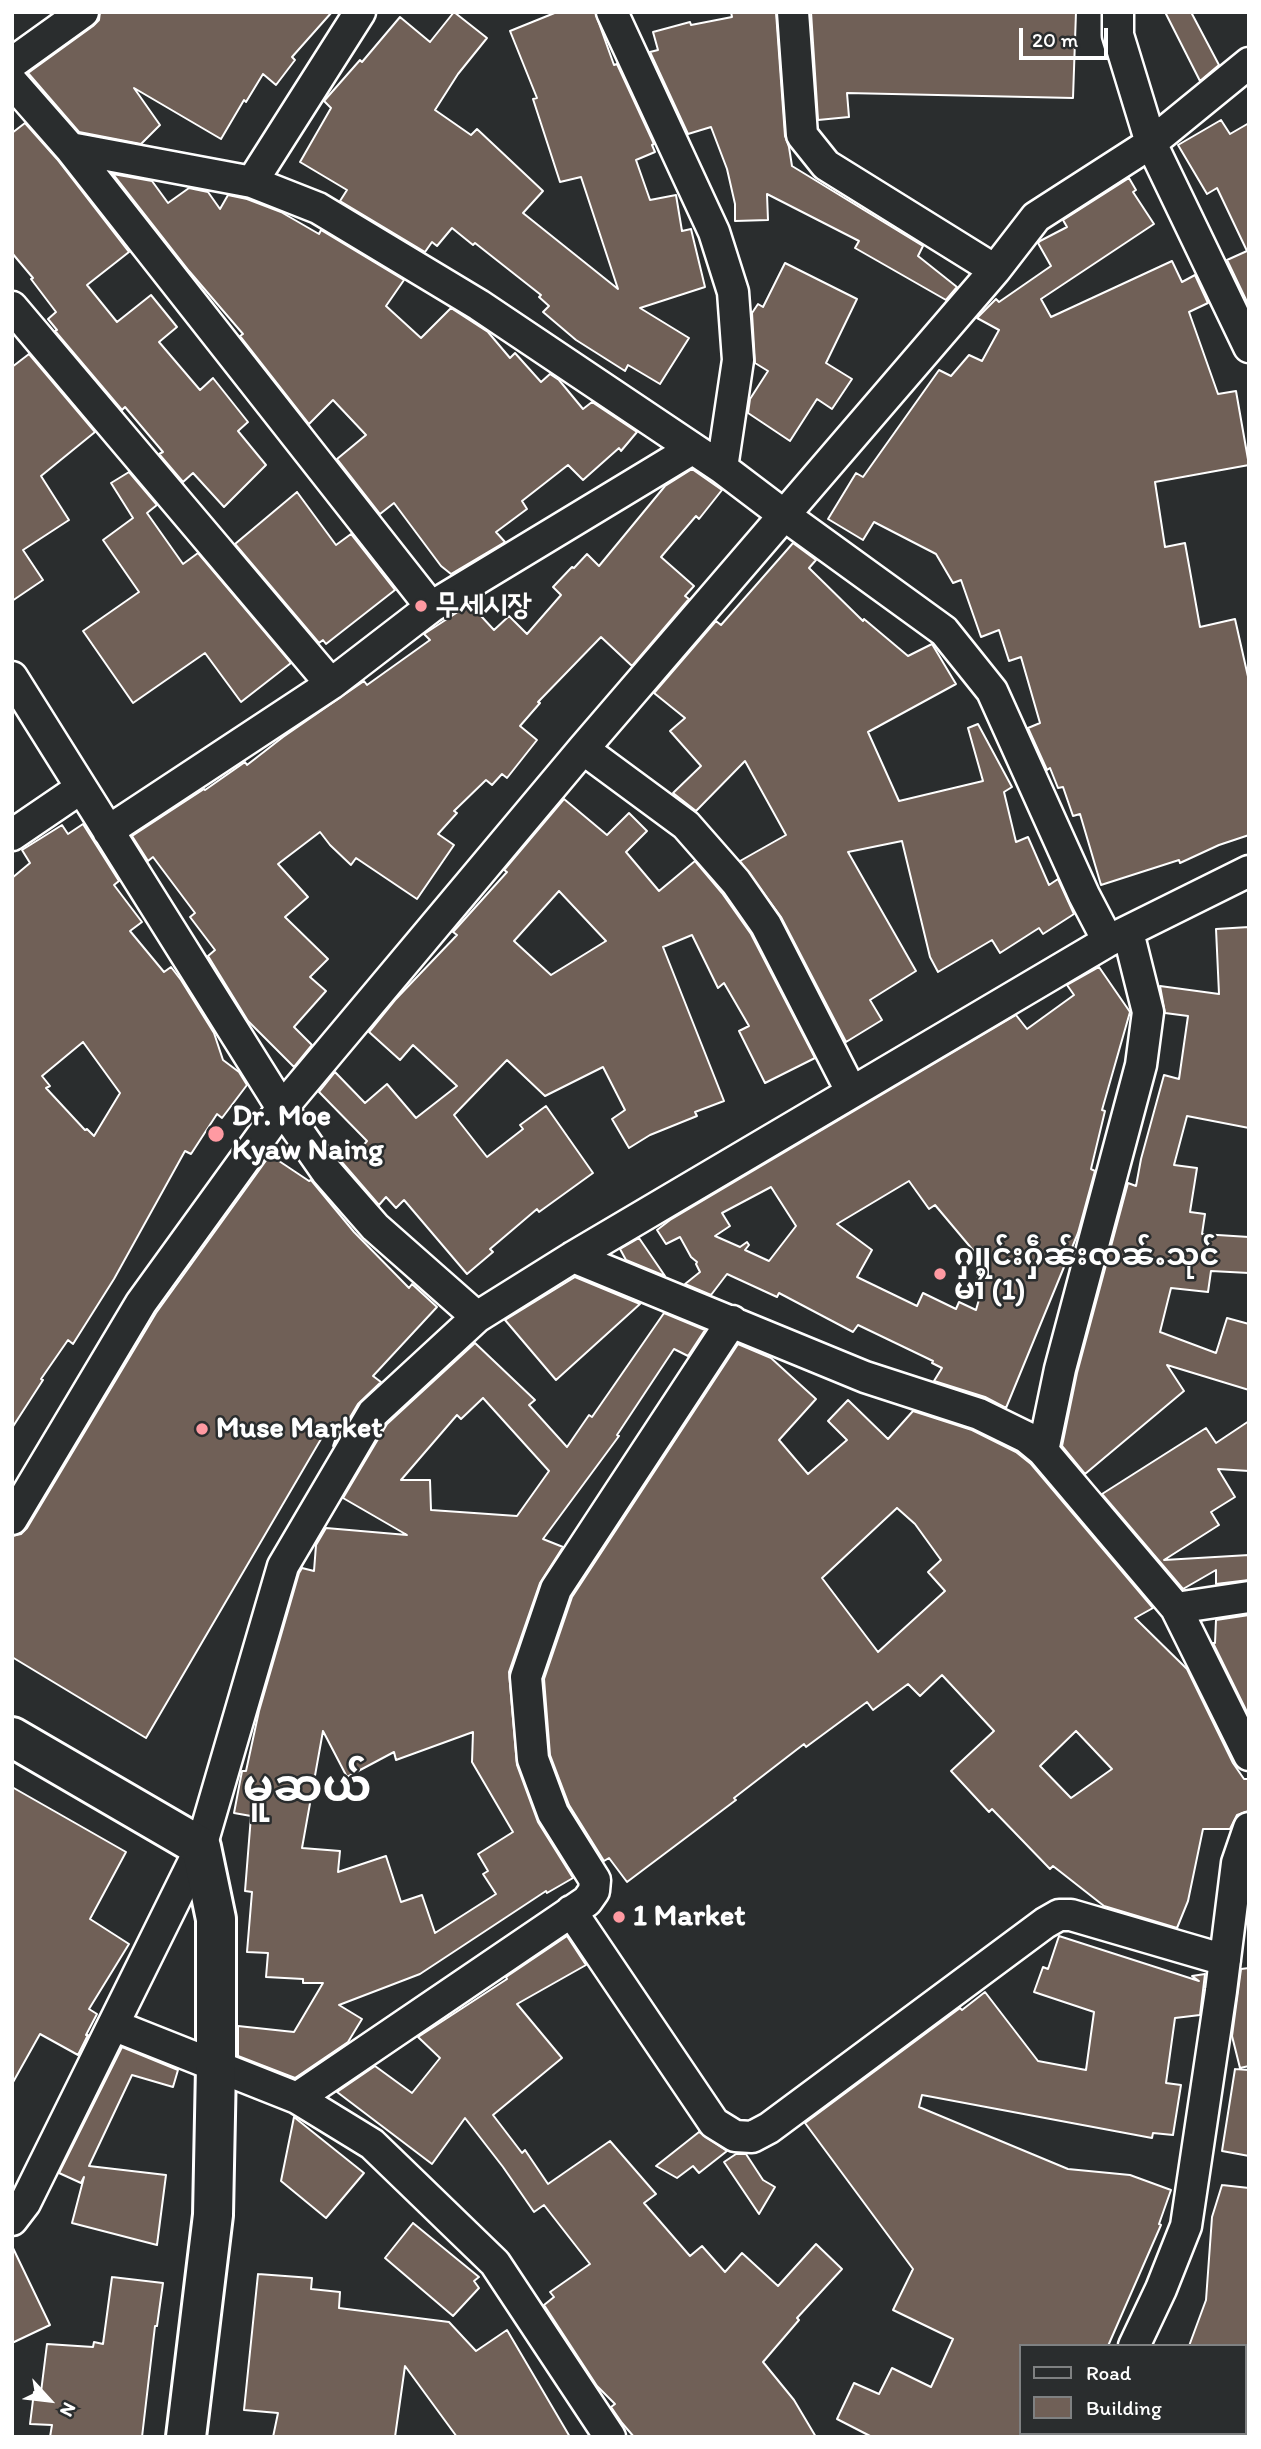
<!DOCTYPE html>
<html>
<head>
<meta charset="utf-8">
<style>
  body { margin:0 }
  #map { position:relative; width:1261px; height:2449px; overflow:hidden; background:#2a2d2e; font-family:Itim,sans-serif }
  canvas { display:block }
  .frame { position:absolute; inset:0; border:14px solid #fff; pointer-events:none }
  .legend { position:absolute; left:1019px; top:2344px; width:228px; height:91px; box-sizing:border-box; background:#2a2d2e; border:2px solid #7f8182; margin:0; padding:9px 12px; list-style:none; font-size:21px; color:#fff }
  .legend li { display:flex; align-items:center; gap:14px; height:35px }
  .legend b { width:35px; border:2px solid #7f8182 }
  .north { position:absolute; left:14px; top:2365px; width:70px; height:70px; -webkit-text-stroke:5px #2a2d2e; paint-order:stroke; rotate:117deg; font-size:19px; font-weight:700; line-height:28px; text-align:center; color:#fff }
  .north::after { content:''; display:block; margin:auto; width:24px; height:32px; background:#fff; clip-path:polygon(50% 0,100% 100%,50% 72%,0 100%) }
  .scale { position:absolute; left:1019px; top:28px; width:89px; height:32px; box-sizing:border-box; border:4px solid #fff; border-top:0; padding-left:9px; font-size:21px; line-height:24px; white-space:nowrap; color:#fff; -webkit-text-stroke:5px #2a2d2e; paint-order:stroke }
</style>
</head>
<body>
<div id="map">
<canvas width="1261" height="2449"></canvas>
<div class="frame"></div>
<ul class="legend">
<li><b style="height:9px;background:#2a2d2e"></b>Road</li>
<li><b style="height:19px;background:#706057"></b>Building</li>
</ul>
<div class="north">N</div>
<div class="scale">20 m</div>
</div>
<script>
const ctx = document.querySelector('canvas').getContext('2d');
ctx.lineJoin = 'round';
function paint(path, color) { ctx.fillStyle = color; ctx.fill(path, 'evenodd'); }
const shape = rows => new Path2D(rows.map(r => 'M' + r).join(''));
function stroke(path, color, width, dash) { ctx.strokeStyle = color; ctx.lineWidth = width; ctx.lineCap = dash ? 'butt' : 'round'; ctx.setLineDash(dash || []); ctx.stroke(path); }
function write(font, color, halo, rows, align = 'center') {
  ctx.font = font + ' Itim,"Poor Story","Noto Sans Myanmar",sans-serif'; ctx.lineWidth = 5; ctx.setLineDash([]); ctx.textBaseline = 'middle'; ctx.strokeStyle = halo; ctx.fillStyle = color; for (const [text, x, y, turn = 0] of rows) {
    ctx.save(); ctx.translate(x, y); ctx.rotate((+turn || 0) * Math.PI / 180); ctx.textAlign = isNaN(turn) ? turn : align; if (halo) ctx.strokeText(text, 0, 0); ctx.fillText(text, 0, 0); ctx.restore();
  }
}
const building = shape([
  [100,12,332,12,292,57,295,60,276,85,263,74,246,102,244,100,221,139,134,88,160,125,141,144,79,132,28,73,93,26,99,20,100,12],
  [454,12,487,38,458,74,435,110,471,135,477,129,543,191,523,213,618,289,581,177,560,182,533,99,537,98,510,31,557,12,595,12,614,65,617,64,654,144,652,145,655,152,636,160,650,200,676,195,682,231,691,229,705,287,640,308,689,338,660,384,628,365,625,371,576,340,543,312,549,306,539,297,541,295,475,243,473,245,452,228,437,246,432,242,425,252,340,201,347,190,300,162,331,108,324,101,360,60,362,62,400,17,430,42,454,12],
  [731,12,776,12,785,136,789,147,792,166,923,246,918,256,957,287,946,300,855,248,859,241,767,194,768,220,735,221,735,204,727,169,711,127,688,134,650,52,658,50,653,32,690,22,691,25,732,17,731,12],
  [811,12,1076,12,1073,98,847,93,849,117,818,120,811,12],
  [1165,12,1191,12,1219,65,1200,81,1165,12],
  [1221,120,1230,134,1249,123,1249,306,1227,260,1247,251,1217,188,1207,194,1178,145,1221,120],
  [25,123,57,159,129,252,87,285,117,322,151,295,177,327,159,342,200,390,213,378,248,422,238,431,266,465,224,507,193,473,183,482,159,454,163,452,125,407,122,410,55,331,57,330,48,319,56,312,31,279,33,278,12,253,12,133,25,123],
  [113,174,152,181,168,203,189,188,208,192,220,209,228,195,247,199,281,212,319,234,321,230,404,280,386,306,421,338,451,308,488,332,510,358,515,353,541,382,550,374,559,380,583,409,592,402,637,432,621,451,619,448,583,480,568,465,522,501,527,509,496,532,505,542,451,574,441,566,394,503,380,514,337,459,366,435,333,400,309,424,240,336,243,334,189,271,113,174],
  [1129,178,1136,190,1133,192,1154,224,1041,299,1051,317,1172,261,1182,282,1195,275,1208,303,1189,312,1218,394,1236,391,1249,465,1155,482,1165,547,1185,543,1200,627,1235,619,1249,681,1249,835,1219,845,1180,863,1179,860,1101,885,1080,814,1073,816,1063,787,1058,788,1050,768,1047,770,1028,728,1040,723,1021,657,1009,661,999,630,981,637,961,580,953,583,936,554,874,522,863,540,828,519,856,473,863,477,939,370,951,376,969,355,982,361,999,330,977,318,996,299,999,302,1051,266,1038,243,1040,241,1067,227,1063,220,1129,178],
  [785,263,857,299,826,363,852,379,832,409,817,399,790,441,748,413,750,399,768,371,755,363,752,313,758,304,763,307,785,263],
  [29,354,95,432,41,476,69,520,23,550,43,580,12,601,12,367,29,354],
  [692,469,722,490,699,519,696,516,661,557,694,586,685,596,689,599,632,666,601,637,538,702,540,703,520,726,537,740,507,778,502,774,492,785,486,780,454,811,457,813,438,834,454,845,417,899,356,858,351,865,330,845,320,832,278,864,308,897,285,917,328,959,310,977,326,991,294,1027,312,1045,294,1067,248,1021,208,956,215,950,190,917,195,913,153,857,148,861,132,836,204,789,205,790,245,762,247,765,283,737,364,681,367,685,430,640,424,634,470,604,494,630,509,616,527,634,561,595,553,587,572,567,574,568,587,554,599,566,665,486,692,469],
  [129,472,157,505,147,513,183,564,198,553,291,663,241,702,205,653,133,703,83,631,139,592,103,540,133,518,111,483,129,472],
  [297,492,336,545,351,534,395,590,326,644,323,640,319,643,235,544,297,492],
  [793,543,816,560,809,568,863,621,864,619,908,656,932,644,956,684,868,732,899,801,983,781,968,728,978,724,1012,787,1004,792,1016,842,1028,837,1049,885,1058,879,1074,914,1043,934,1039,928,1000,953,992,940,938,972,930,957,902,841,848,852,916,971,870,1000,882,1020,846,1042,781,917,740,861,786,835,745,761,696,811,673,793,701,766,670,731,685,718,654,693,716,621,721,625,793,543],
  [564,799,607,835,629,813,647,831,626,852,659,891,695,861,722,893,751,934,815,1058,765,1083,739,1031,749,1026,724,983,718,988,692,935,663,947,724,1101,695,1112,697,1116,650,1135,629,1148,612,1119,625,1110,603,1067,545,1096,507,1060,454,1115,487,1157,523,1129,520,1125,546,1106,593,1173,539,1212,537,1209,490,1249,493,1252,467,1274,404,1200,396,1208,386,1197,379,1205,340,1160,337,1155,342,1150,353,1158,367,1141,319,1092,335,1072,365,1103,387,1084,416,1118,457,1086,413,1045,400,1060,369,1032,395,1000,457,935,453,932,507,872,504,870,564,799],
  [559,891,606,941,551,975,514,941,559,891],
  [83,824,119,881,114,885,142,922,130,931,164,972,171,967,181,980,214,1033,223,1060,239,1072,247,1085,222,1118,217,1114,191,1154,185,1151,114,1279,73,1344,68,1340,41,1379,43,1380,12,1428,12,878,30,863,22,850,62,825,68,834,83,824],
  [83,1042,120,1093,94,1136,87,1129,85,1130,46,1088,50,1086,42,1076,83,1042],
  [1249,927,1249,1128,1187,1116,1174,1165,1197,1168,1190,1212,1205,1214,1202,1234,1249,1237,1249,1273,1211,1271,1208,1292,1171,1288,1160,1332,1216,1353,1227,1318,1249,1324,1249,1390,1167,1365,1184,1391,1085,1474,1062,1446,1077,1373,1128,1183,1136,1186,1141,1159,1164,1075,1179,1079,1188,1016,1165,1013,1160,986,1219,994,1216,929,1249,927],
  [1099,967,1130,1012,1102,1110,1105,1111,1091,1169,1095,1171,1078,1233,1006,1408,985,1397,934,1381,942,1368,932,1363,933,1361,858,1325,853,1332,779,1293,777,1297,727,1274,711,1295,685,1284,700,1272,696,1264,697,1262,691,1257,680,1237,666,1244,657,1230,670,1220,1016,1015,1027,1029,1074,995,1067,985,1099,967],
  [909,1181,929,1209,935,1205,988,1268,976,1310,959,1302,956,1309,923,1293,917,1306,857,1277,872,1250,837,1224,909,1181],
  [771,1187,796,1226,769,1261,745,1250,749,1245,747,1242,740,1247,715,1236,730,1226,722,1213,771,1187],
  [270,1155,309,1181,311,1180,354,1232,409,1288,412,1284,437,1307,373,1376,381,1382,358,1404,333,1446,340,1426,331,1422,146,1738,12,1657,12,1536,21,1534,27,1528,156,1313,270,1155],
  [639,1238,665,1276,626,1260,620,1249,639,1238],
  [575,1277,640,1304,556,1380,505,1320,575,1277],
  [664,1313,705,1330,688,1356,674,1349,617,1435,619,1436,543,1539,563,1547,540,1583,509,1672,517,1765,538,1822,573,1878,547,1893,546,1891,420,1974,339,2005,362,2019,348,2042,295,2078,238,2056,238,2026,294,2032,323,1983,303,1983,303,1979,266,1977,268,1953,247,1952,252,1892,245,1891,251,1816,234,1813,242,1771,246,1771,259,1711,299,1573,302,1568,314,1571,316,1545,326,1528,407,1535,343,1498,387,1424,475,1343,535,1400,529,1405,567,1447,589,1415,592,1417,664,1313],
  [483,1398,549,1471,517,1516,431,1510,430,1480,401,1480,457,1415,461,1419,483,1398],
  [323,1731,347,1777,394,1752,396,1760,473,1732,472,1762,513,1832,478,1854,488,1871,483,1874,496,1894,435,1933,422,1895,401,1902,386,1856,338,1872,340,1851,302,1848,323,1731],
  [738,1344,771,1358,816,1399,779,1440,808,1474,847,1440,828,1421,848,1400,888,1439,913,1411,972,1430,1016,1452,1031,1464,1153,1608,1135,1618,1187,1669,1233,1763,1244,1779,1249,1779,1249,1811,1237,1815,1230,1829,1203,1829,1188,1901,1177,1928,1104,1906,1053,1866,1050,1869,992,1809,989,1812,951,1771,994,1731,942,1675,920,1696,908,1684,873,1710,867,1702,806,1747,804,1744,734,1798,736,1800,627,1882,609,1858,604,1861,569,1805,550,1755,544,1679,572,1597,738,1344],
  [897,1508,915,1524,941,1560,928,1572,945,1591,878,1652,822,1578,897,1508],
  [1076,1731,1112,1769,1071,1798,1040,1766,1076,1731],
  [1249,1421,1249,1471,1218,1469,1235,1497,1211,1512,1219,1525,1164,1560,1249,1555,1249,1580,1216,1584,1216,1570,1183,1589,1102,1494,1206,1428,1216,1443,1249,1421],
  [1249,1615,1249,1712,1247,1712,1213,1643,1215,1643,1216,1620,1249,1615],
  [12,1787,126,1852,90,1919,129,1944,89,2009,97,2014,86,2035,88,2035,78,2055,40,2034,12,2084,12,1787],
  [567,1936,586,1965,517,2004,562,2058,493,2115,522,2153,525,2150,548,2184,610,2141,656,2194,644,2203,690,2256,702,2246,725,2272,742,2253,778,2286,816,2244,842,2269,797,2318,799,2320,763,2362,794,2400,816,2437,634,2437,622,2423,611,2407,615,2404,597,2386,544,2305,554,2297,550,2292,590,2264,544,2205,534,2212,503,2167,465,2118,432,2164,337,2092,375,2066,412,2093,440,2058,418,2037,507,1979,506,1977,567,1936],
  [1059,1936,1199,1981,1192,1976,1205,1974,1200,2015,1175,2018,1166,2083,1181,2085,1173,2135,1153,2133,1152,2138,922,2095,919,2107,1068,2169,1130,2175,1171,2190,1159,2224,1161,2225,1108,2346,1021,2346,1021,2437,872,2437,837,2419,854,2383,879,2394,892,2368,931,2387,953,2339,893,2310,913,2269,805,2123,960,2008,962,2010,985,1992,1038,2061,1086,2070,1094,2012,1034,1992,1043,1967,1048,1969,1059,1936],
  [1249,1968,1249,2066,1240,2068,1232,2036,1241,1969,1249,1968],
  [122,2047,178,2070,173,2087,132,2075,89,2166,166,2175,157,2245,72,2223,84,2177,81,2183,59,2173,122,2047],
  [1235,2069,1249,2070,1249,2156,1222,2151,1235,2069],
  [294,2117,364,2173,326,2218,281,2181,294,2117],
  [699,2132,727,2151,699,2173,693,2166,677,2178,656,2166,699,2132],
  [736,2154,746,2154,763,2180,775,2187,759,2214,724,2162,736,2154],
  [1222,2185,1249,2188,1249,2346,1189,2346,1206,2300,1212,2217,1222,2185],
  [413,2223,479,2277,474,2281,479,2288,453,2316,385,2258,413,2223],
  [12,2246,50,2325,12,2343,12,2246],
  [258,2274,312,2278,311,2289,340,2292,339,2308,449,2322,476,2351,507,2330,570,2437,457,2437,405,2366,395,2437,273,2437,278,2413,244,2410,258,2274],
  [112,2277,163,2283,157,2326,155,2326,142,2437,50,2437,52,2425,30,2424,34,2392,41,2392,47,2344,93,2347,94,2342,103,2344,112,2277]
]);
const minor = shape([
  [612,12,714,232,733,292,738,360,722,468],
  [793,12,802,135,826,165,995,270],
  [1118,12,1118,35,1151,143,1249,347],
  [12,63,83,12],
  [12,82,70,148,431,607],
  [70,148,252,182,318,208,479,305,722,468,784,515,944,631,992,691,1084,895,1108,941],
  [252,182,360,12],
  [12,307,331,684],
  [12,677,282,1108,326,1171,375,1227,477,1317],
  [583,749,686,825,736,882,766,925,851,1091],
  [108,831,331,684,431,607,692,449],
  [12,835,81,788],
  [1128,932,1148,1012,1141,1065,1060,1369,1043,1451,1176,1608,1249,1755],
  [573,1257,865,1377,979,1414,1026,1437,1043,1451],
  [12,1519,141,1303,282,1108,583,749,995,270,1036,217,1151,143,1249,63],
  [1176,1608,1249,1597],
  [571,1911,714,2123,735,2136,752,2137,769,2128,1045,1923,1059,1915,1071,1915,1225,1960],
  [113,2025,297,2098,372,2144,495,2263,610,2437],
  [297,2098,587,1901,594,1891,595,1880,553,1813,533,1759,526,1677,556,1589,732,1321],
  [12,2220,25,2203,201,1847,283,1566,373,1413,477,1317,573,1257,1108,941,1249,871],
  [1134,2346,1161,2289,1186,2226,1221,1991,1237,1863,1249,1828],
  [1092,2437,1093,2433]
]);
const trunk = shape([
  [12,1737,201,1847,216,1919,216,2067,213,2215,186,2437]
]);
const markers = [
  [421,606,7,"#ff9aa2"],
  [216,1134,9,"#ff9aa2"],
  [940,1274,7,"#ff9aa2"],
  [202,1429,7,"#ff9aa2"],
  [619,1917,7,"#ff9aa2"]
];
const poiNames = [
  ["무세시장",435,606],
  ["Dr. Moe",232,1117],
  ["Kyaw Naing",232,1151],
  ["ႁူင်းႁဵၼ်းၸၼ်ႉသုင်",954,1257],
  ["မၢႆ (1)",954,1291],
  ["Muse Market",216,1429],
  ["1 Market",633,1917]
];
const townNames = [
  ["မူဆယ်",307,1790]
];
paint(building, '#706057');
stroke(building, '#fff', 2);
stroke(minor, '#fff', 35);
stroke(trunk, '#fff', 44);
stroke(minor, '#2a2d2e', 30);
stroke(trunk, '#2a2d2e', 38);
for (const [x, y, r, color] of markers) { const dot = new Path2D(); dot.arc(x, y, r, 0, 2 * Math.PI); ctx.fillStyle = color; ctx.fill(dot); stroke(dot, '#2a2d2e', 2.5); }
write('bold 30px', '#fff', '#2a2d2e', poiNames, 'left');
write('bold 44px', '#fff', '#2a2d2e', townNames);
</script>
</body>
</html>
